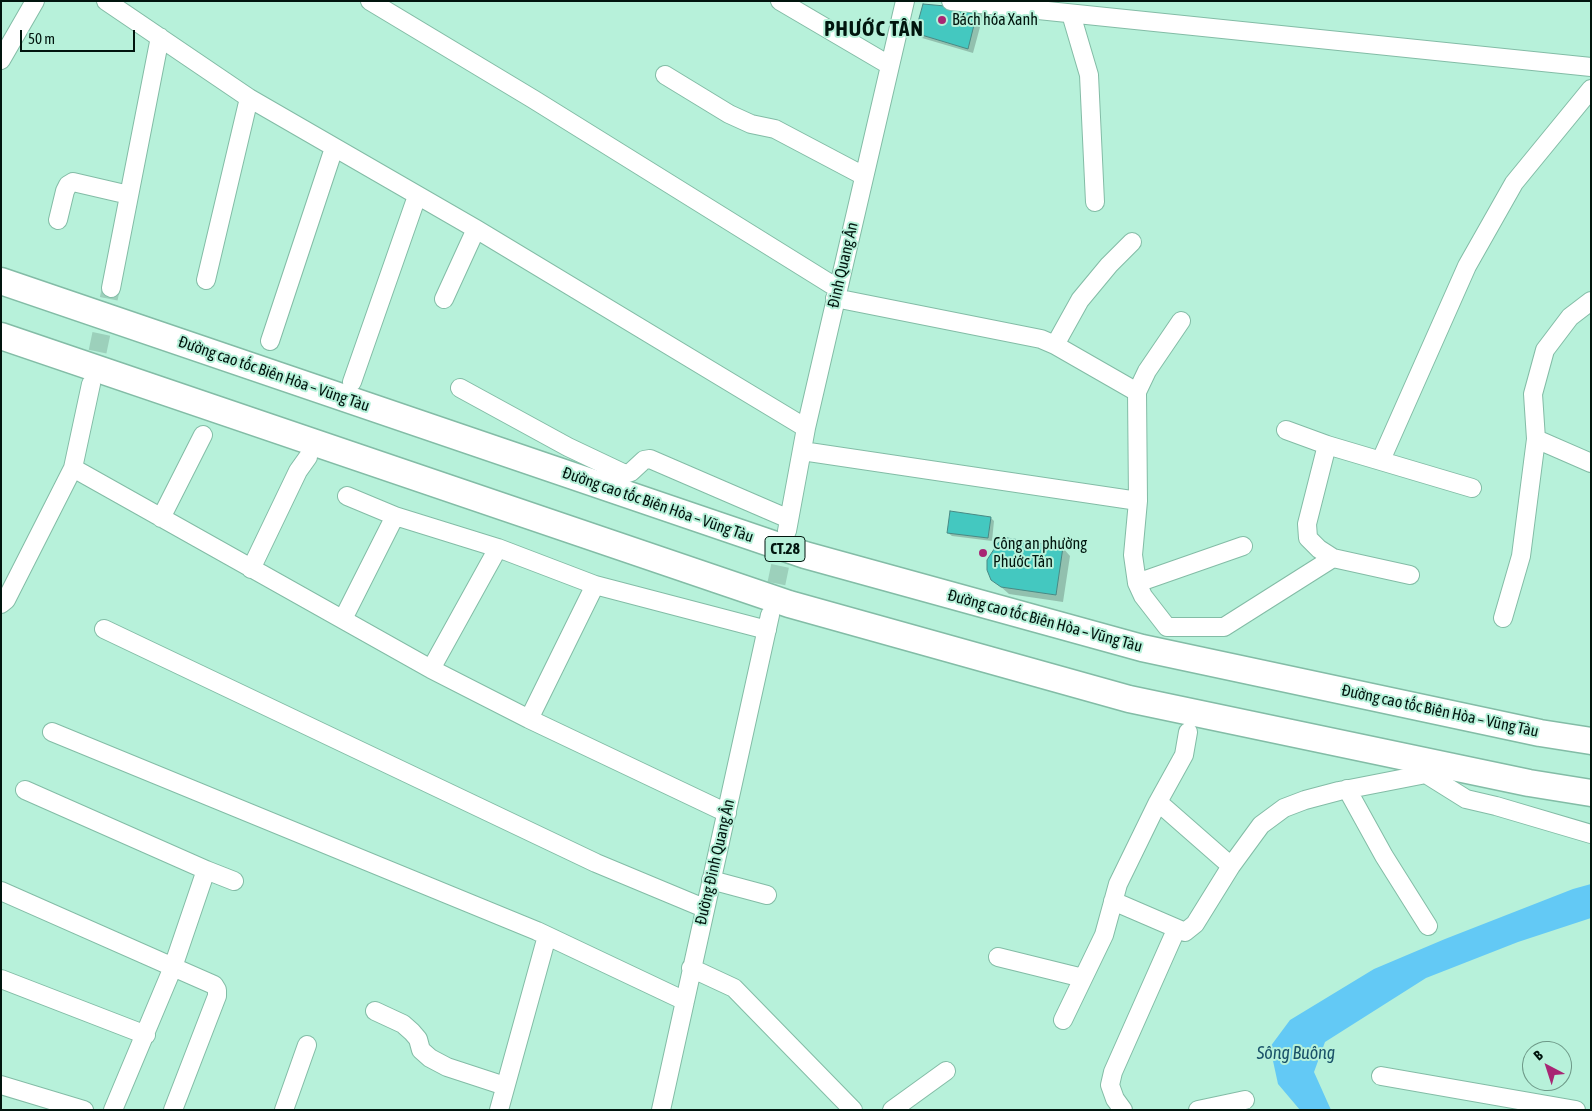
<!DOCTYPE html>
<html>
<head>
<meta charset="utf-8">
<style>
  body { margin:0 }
  #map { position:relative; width:1592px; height:1111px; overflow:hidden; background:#b7f1da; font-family:"Asap Condensed",sans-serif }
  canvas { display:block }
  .frame { position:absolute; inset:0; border:2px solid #01150e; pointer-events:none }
  .north { position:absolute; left:1522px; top:1041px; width:50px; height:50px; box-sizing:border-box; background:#b7f1da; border:1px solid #6e9988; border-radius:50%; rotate:320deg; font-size:14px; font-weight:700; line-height:20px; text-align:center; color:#01150e }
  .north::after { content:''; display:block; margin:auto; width:18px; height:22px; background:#a82674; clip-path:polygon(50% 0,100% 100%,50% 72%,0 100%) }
  .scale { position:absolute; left:20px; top:30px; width:115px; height:22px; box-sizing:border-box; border:2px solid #01150e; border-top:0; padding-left:6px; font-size:15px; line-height:18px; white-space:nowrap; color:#01150e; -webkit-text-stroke:4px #b7f1da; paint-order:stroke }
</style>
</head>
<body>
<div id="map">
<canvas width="1592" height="1111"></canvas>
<div class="frame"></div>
<div class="north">B</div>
<div class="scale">50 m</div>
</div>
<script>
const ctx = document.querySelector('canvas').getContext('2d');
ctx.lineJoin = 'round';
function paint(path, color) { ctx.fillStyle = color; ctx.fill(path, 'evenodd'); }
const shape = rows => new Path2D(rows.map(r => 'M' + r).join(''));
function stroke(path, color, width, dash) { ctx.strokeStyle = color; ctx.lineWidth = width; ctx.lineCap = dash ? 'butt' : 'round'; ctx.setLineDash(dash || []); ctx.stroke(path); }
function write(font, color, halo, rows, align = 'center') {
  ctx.font = font + ' "Asap Condensed",sans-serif'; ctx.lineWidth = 4; ctx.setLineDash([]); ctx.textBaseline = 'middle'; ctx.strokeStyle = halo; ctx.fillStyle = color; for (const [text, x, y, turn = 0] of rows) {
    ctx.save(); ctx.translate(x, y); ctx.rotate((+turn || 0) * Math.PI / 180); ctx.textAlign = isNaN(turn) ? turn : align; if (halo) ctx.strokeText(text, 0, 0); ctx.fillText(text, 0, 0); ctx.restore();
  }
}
const water = shape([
  [1591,884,1591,918,1518,942,1426,978,1325,1042,1314,1072,1331,1110,1300,1110,1278,1084,1270,1047,1290,1020,1374,969,1445,939,1573,889]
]);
const shadow = shape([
  [978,11,983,16,973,53,922,38,917,33],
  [991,518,994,521,992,541,952,536,948,533],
  [1007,539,1063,548,1070,556,1063,602,1009,594,992,579,988,561,998,544]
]);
const building = shape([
  [923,4,978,9,968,49,915,33,923,4],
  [950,511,991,517,988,538,947,533,950,511],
  [1007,538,1063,547,1056,595,1001,587,991,580,987,570,987,560,998,543,1007,538]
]);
const minorTunnel = shape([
  [92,378,111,288],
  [771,610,786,537]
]);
const minor = shape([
  [106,1,249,98,476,229,806,428],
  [370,1,533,99,837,288],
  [780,1,889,65],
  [951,1,1591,67],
  [1071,14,1089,75,1095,202],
  [1,60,35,1],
  [665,75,729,114,751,124,775,129,864,176],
  [58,220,65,191,68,185,73,182,129,195],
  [206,280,249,98],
  [111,288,160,37],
  [835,298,1041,339,1055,345,1137,392],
  [444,299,476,229],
  [1181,321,1147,371,1137,392,1138,501,1133,555,1137,583,1143,596,1167,627,1224,627,1333,558],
  [270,341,334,148],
  [1055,345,1080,300,1109,265,1132,242],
  [352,382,417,196],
  [460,388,568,447,625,474,631,472,644,460,650,459,789,519],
  [1286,430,1327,445,1472,488],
  [1536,439,1591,463],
  [1327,445,1307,524,1308,538,1319,549,1333,558,1410,575],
  [802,451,1138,501],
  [1381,460,1467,266,1514,183,1591,89],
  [73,468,431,669],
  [347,496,395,516,498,548,595,585,529,719],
  [161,518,203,435],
  [787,531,806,428,905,1],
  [498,548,431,669,529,719,727,813],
  [251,569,298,471,308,457],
  [1137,583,1243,546],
  [595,585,767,630],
  [1,604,6,600,73,468,91,384],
  [1503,618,1521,556,1536,439,1533,394,1545,350,1570,317,1591,301],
  [343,619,395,516],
  [104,629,596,863,704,908],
  [52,732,537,931,685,1001],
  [1347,789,1384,856,1428,926],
  [25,790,206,870,173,967,214,985,217,990,217,996,173,1110],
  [1158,802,1231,866],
  [206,870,234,881],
  [711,880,767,895],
  [1,891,173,967,113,1110],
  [1113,901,1185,932,1195,924,1231,866,1261,825,1284,808,1305,800,1339,791,1426,774,1466,799,1496,806,1591,834],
  [998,957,1083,978],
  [691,968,734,988,853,1110],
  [1,979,146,1035],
  [375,1011,403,1024,412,1032,418,1039,421,1050,430,1058,447,1067,505,1086],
  [1063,1020,1104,935,1118,884,1158,802,1184,755,1188,732],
  [1381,1076,1576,1110],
  [1,1085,84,1110],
  [284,1110,307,1045],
  [499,1110,547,936],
  [661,1110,770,615],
  [892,1110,946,1071],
  [1123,1110,1115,1099,1110,1085,1113,1072,1176,930],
  [1198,1110,1245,1100]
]);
const highway = shape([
  [1,281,805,555,1142,648,1540,733,1591,741],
  [1,336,789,604,1129,699,1529,783,1591,793]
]);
const markers = [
  [942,20,5,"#a82674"],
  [983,553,5,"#a82674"]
];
const shields = [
  [785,549,40]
];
const shieldNames = [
  ["CT.28",785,549]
];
const poiNames = [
  ["Bách hóa Xanh",952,20],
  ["Công an phường",993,544],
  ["Phước Tân",993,562]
];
const streetNames = [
  ["Đinh Quang Ân",843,265,-77],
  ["Đường cao tốc Biên Hòa – Vũng Tàu",274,374,19],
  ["Đường cao tốc Biên Hòa – Vũng Tàu",658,505,19],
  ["Đường cao tốc Biên Hòa – Vũng Tàu",1045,621,15],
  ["Đường cao tốc Biên Hòa – Vũng Tàu",1440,711,12],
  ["Đường Đinh Quang Ân",715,862,-77]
];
const waterNames = [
  ["Sông Buông",1296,1053]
];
const districtNames = [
  ["PHƯỚC TÂN",874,29]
];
paint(water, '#63c9f5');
paint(shadow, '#0003');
paint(building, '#44c8c0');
stroke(building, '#498984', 1);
stroke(minorTunnel, '#9cd0bb', 18, [18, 9]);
stroke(minor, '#83bca6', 20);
stroke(highway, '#83bca6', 29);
stroke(minor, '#fff', 18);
stroke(highway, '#fff', 26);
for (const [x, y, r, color] of markers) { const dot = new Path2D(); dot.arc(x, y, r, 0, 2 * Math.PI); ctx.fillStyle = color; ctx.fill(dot); stroke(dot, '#b7f1da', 2); }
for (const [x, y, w] of shields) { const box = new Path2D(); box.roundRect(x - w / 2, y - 12.5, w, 25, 4); ctx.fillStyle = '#b7f1da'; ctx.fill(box); stroke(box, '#01150e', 1); }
write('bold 15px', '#01150e', null, shieldNames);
write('16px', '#01150e', '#b7f1da', poiNames, 'left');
write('16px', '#01150e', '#b7f1da', streetNames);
write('italic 18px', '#1a5269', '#b7f1da', waterNames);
ctx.letterSpacing = '1px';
write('bold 21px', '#01150e', '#b7f1da', districtNames);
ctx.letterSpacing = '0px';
</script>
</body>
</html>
